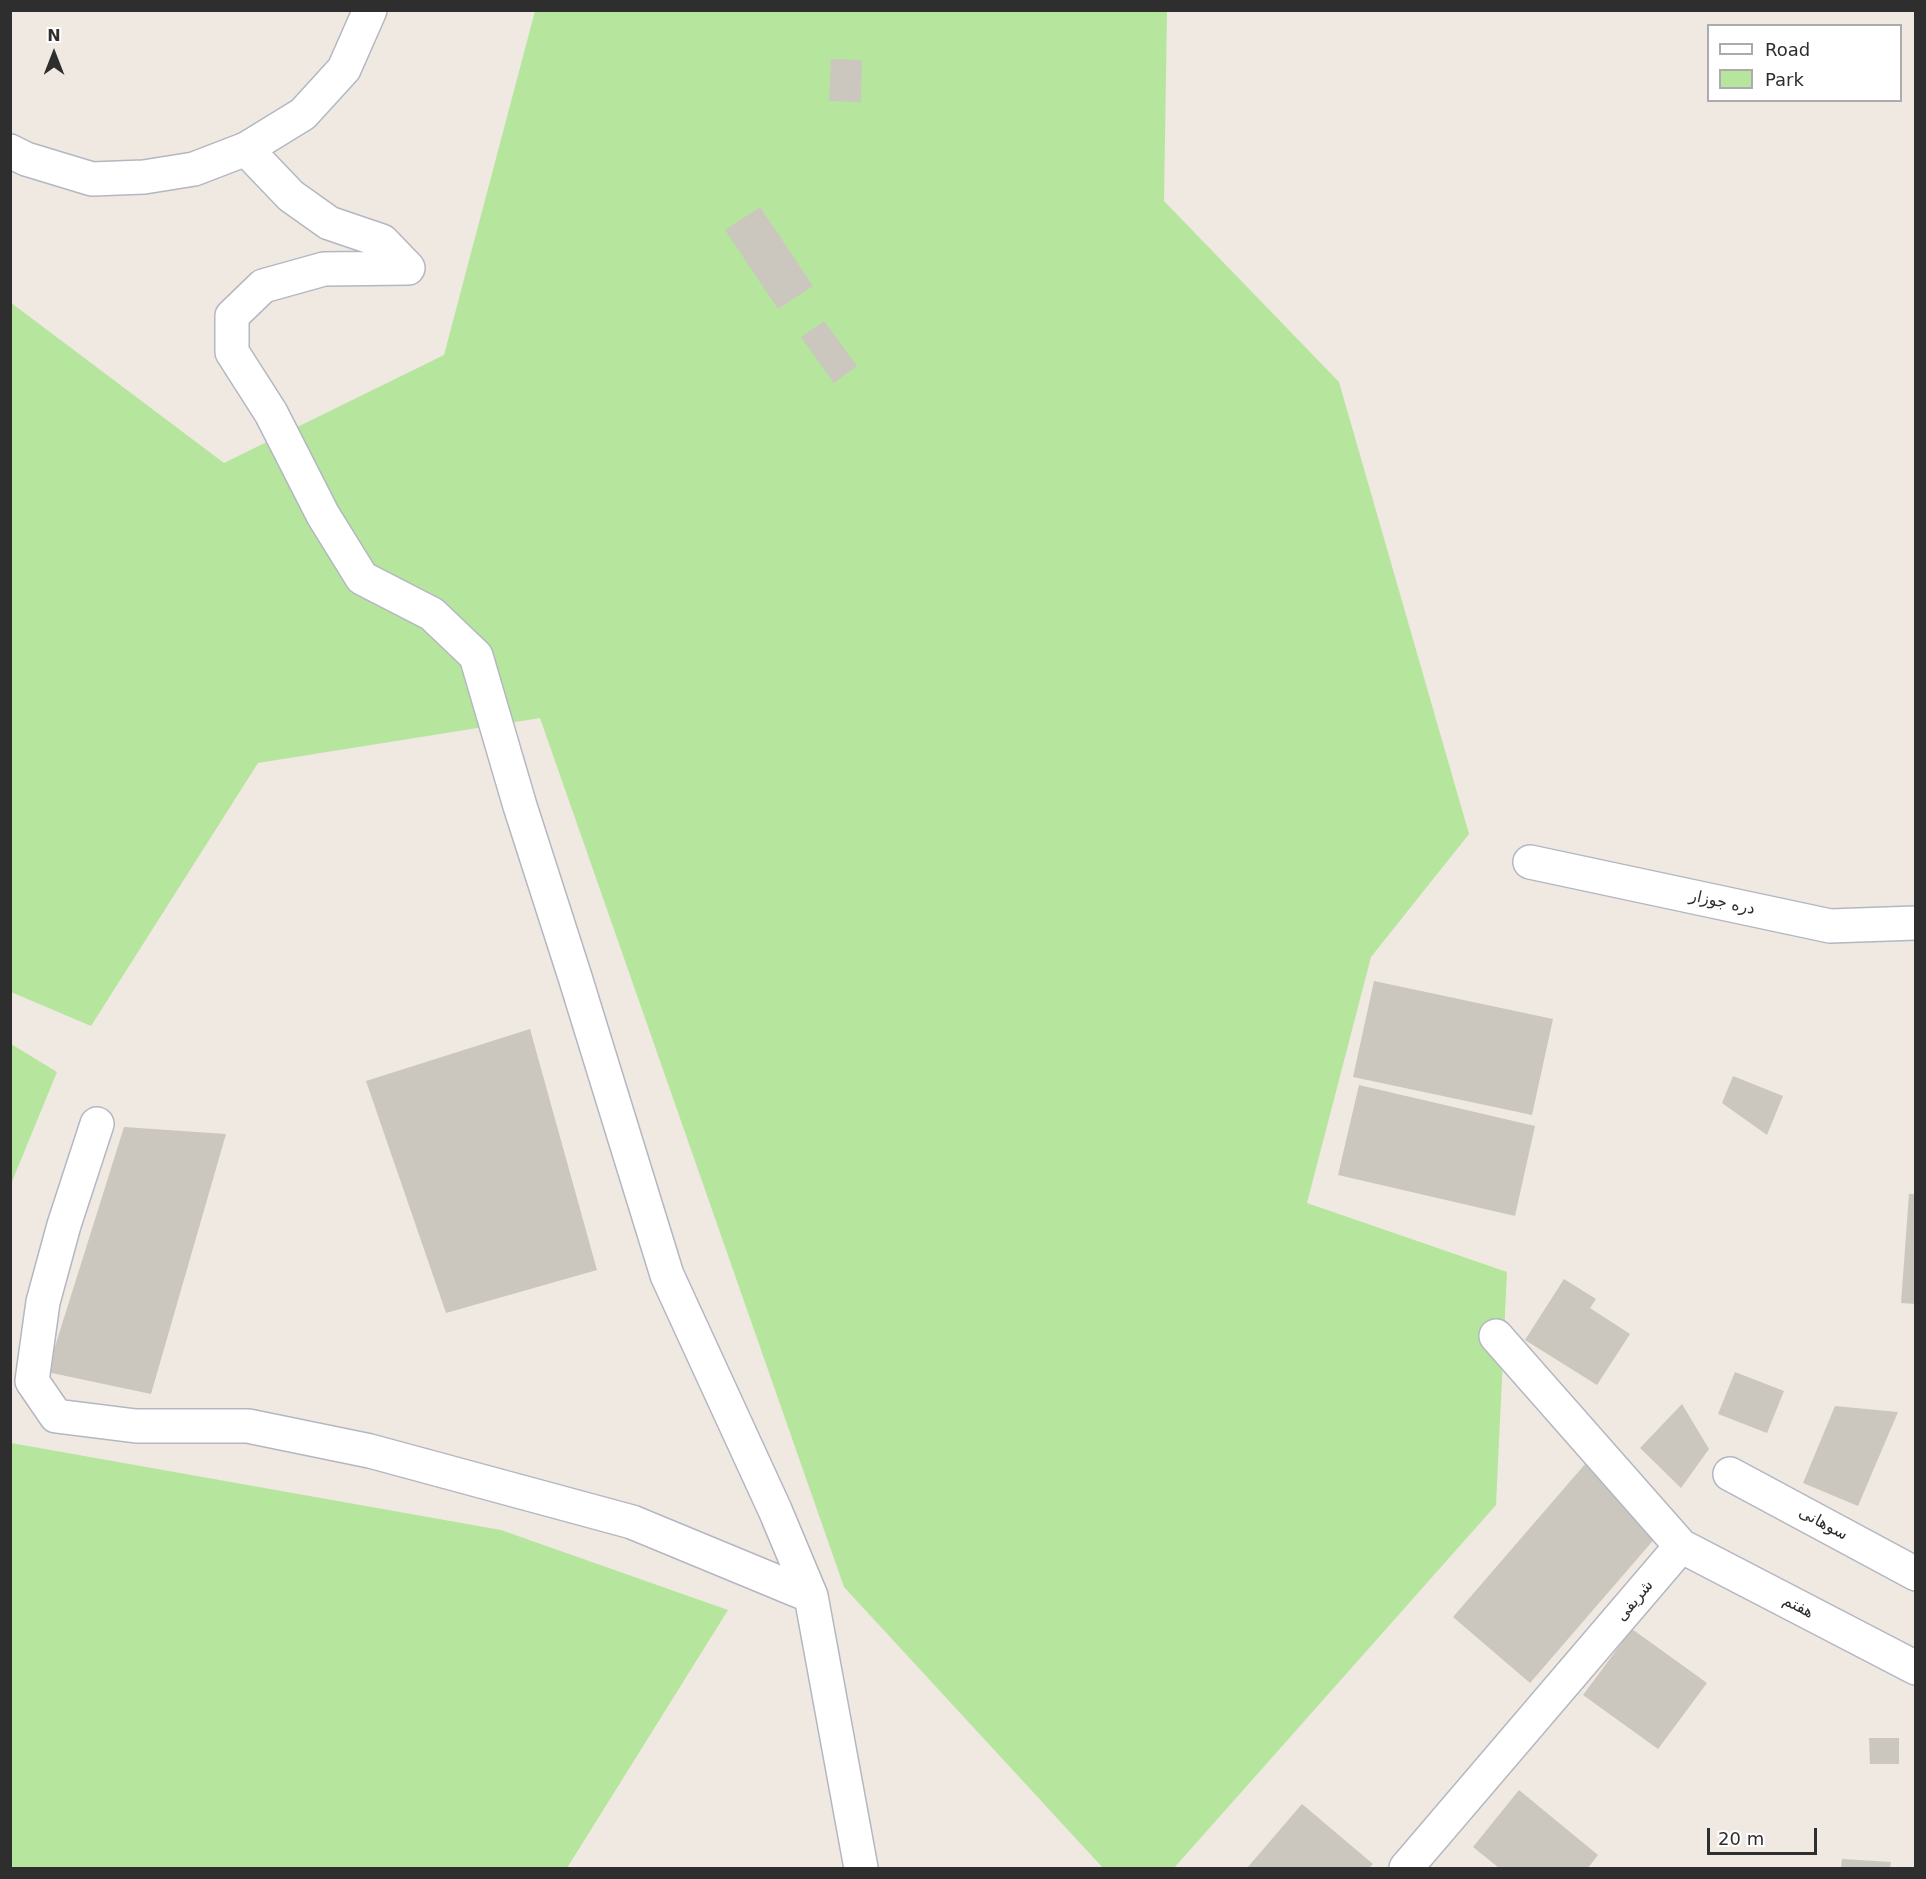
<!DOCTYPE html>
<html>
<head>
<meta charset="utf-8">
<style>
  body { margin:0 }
  #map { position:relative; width:1926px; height:1879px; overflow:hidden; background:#efe9e1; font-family:"DejaVu Sans",sans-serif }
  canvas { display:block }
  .frame { position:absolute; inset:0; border:12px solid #2e2e2e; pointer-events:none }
  .legend { position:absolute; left:1707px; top:24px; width:195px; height:78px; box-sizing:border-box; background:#fff; border:2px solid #ababab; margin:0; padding:8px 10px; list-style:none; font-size:18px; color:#2e2e2e }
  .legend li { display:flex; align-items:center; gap:12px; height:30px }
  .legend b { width:30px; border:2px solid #ababab }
  .north { position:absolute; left:24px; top:24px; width:60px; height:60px; -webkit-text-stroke:4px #fff; paint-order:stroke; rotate:0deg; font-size:16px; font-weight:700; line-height:24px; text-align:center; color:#2e2e2e }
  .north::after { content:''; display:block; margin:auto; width:21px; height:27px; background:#2e2e2e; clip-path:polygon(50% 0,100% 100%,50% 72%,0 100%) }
  .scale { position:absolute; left:1707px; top:1828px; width:110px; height:27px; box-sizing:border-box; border:3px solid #2e2e2e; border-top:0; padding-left:8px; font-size:18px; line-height:21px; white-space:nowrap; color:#2e2e2e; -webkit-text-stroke:4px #fff; paint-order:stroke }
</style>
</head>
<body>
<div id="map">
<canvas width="1926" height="1879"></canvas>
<div class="frame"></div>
<ul class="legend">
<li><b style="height:8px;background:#fff"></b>Road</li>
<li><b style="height:16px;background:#b6e59e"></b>Park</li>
</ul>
<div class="north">N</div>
<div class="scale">20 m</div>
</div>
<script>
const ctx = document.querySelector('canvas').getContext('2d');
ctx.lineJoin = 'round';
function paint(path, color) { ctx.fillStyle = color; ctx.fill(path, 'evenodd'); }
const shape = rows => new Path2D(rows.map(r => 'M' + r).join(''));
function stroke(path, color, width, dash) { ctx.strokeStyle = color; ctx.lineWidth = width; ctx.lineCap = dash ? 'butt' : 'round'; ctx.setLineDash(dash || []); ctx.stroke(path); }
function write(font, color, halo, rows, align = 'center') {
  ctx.font = font + ' "DejaVu Sans",Cairo,sans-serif'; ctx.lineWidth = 4.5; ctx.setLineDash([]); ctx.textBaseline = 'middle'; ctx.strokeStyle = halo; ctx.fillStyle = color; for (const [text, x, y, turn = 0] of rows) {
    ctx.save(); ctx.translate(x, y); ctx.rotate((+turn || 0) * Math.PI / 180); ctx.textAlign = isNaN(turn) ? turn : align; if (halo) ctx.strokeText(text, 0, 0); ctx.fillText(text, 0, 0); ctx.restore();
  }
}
const green = shape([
  [535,11,1167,11,1164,201,1339,382,1469,834,1371,957,1307,1203,1507,1272,1496,1505,1174,1868,1103,1868,844,1587,540,718,258,763,91,1026,11,992,10,302,224,463,444,355],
  [11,1044,57,1072,11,1184],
  [11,1443,501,1530,728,1610,567,1868,11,1868]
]);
const building = shape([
  [831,59,862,60,861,102,829,101],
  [760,207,813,286,778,309,725,230],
  [824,321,857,366,834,383,801,337],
  [1374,981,1553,1019,1532,1115,1353,1077],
  [530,1029,597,1270,446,1313,366,1081],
  [1733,1076,1783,1096,1767,1135,1722,1103],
  [1359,1085,1535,1126,1515,1216,1338,1175],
  [124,1127,226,1134,151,1394,47,1372],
  [1909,1194,1916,1194,1916,1304,1901,1303],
  [1564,1279,1596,1299,1590,1308,1630,1334,1597,1385,1525,1340],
  [1735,1372,1784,1391,1767,1433,1718,1414],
  [1682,1404,1709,1449,1681,1488,1640,1448],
  [1835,1406,1898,1412,1858,1506,1803,1483],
  [1586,1463,1663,1529,1530,1683,1453,1617],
  [1632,1629,1707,1683,1658,1749,1583,1695],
  [1869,1738,1899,1738,1899,1764,1870,1764],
  [1519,1790,1598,1855,1588,1868,1499,1868,1473,1847],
  [1302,1804,1373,1864,1369,1868,1247,1868],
  [1842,1859,1891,1862,1890,1868,1841,1868]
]);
const minor = shape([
  [246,149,291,196,329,223,382,241,408,268,324,269,263,286,232,316,232,352,271,413,323,515,362,578,432,614,476,656,520,806,575,977,667,1275,775,1510,811,1596,861,1868],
  [1530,862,1830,926,1916,923],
  [97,1124,64,1225,43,1302,32,1381,56,1416,136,1426,248,1426,370,1451,632,1522,811,1596],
  [1730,1474,1916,1574],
  [1681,1546,1916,1668],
  [1406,1868,1681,1546,1496,1336]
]);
const secondary = shape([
  [10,151,26,159,92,179,144,177,194,169,246,149,303,114,344,69,370,10]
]);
const streetNames = [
  ["دره جوزار",1722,903,12],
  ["سوهانی",1823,1524,28],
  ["شریفی",1635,1601,-50],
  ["هفتم",1798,1607,27]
];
paint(green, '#b6e59e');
paint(building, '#cbc7bf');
stroke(minor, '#b4b7c1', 36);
stroke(secondary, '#b4b7c1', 36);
stroke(minor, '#fff', 33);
stroke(secondary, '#fff', 33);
write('16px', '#2e2e2e', '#fff', streetNames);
</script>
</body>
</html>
